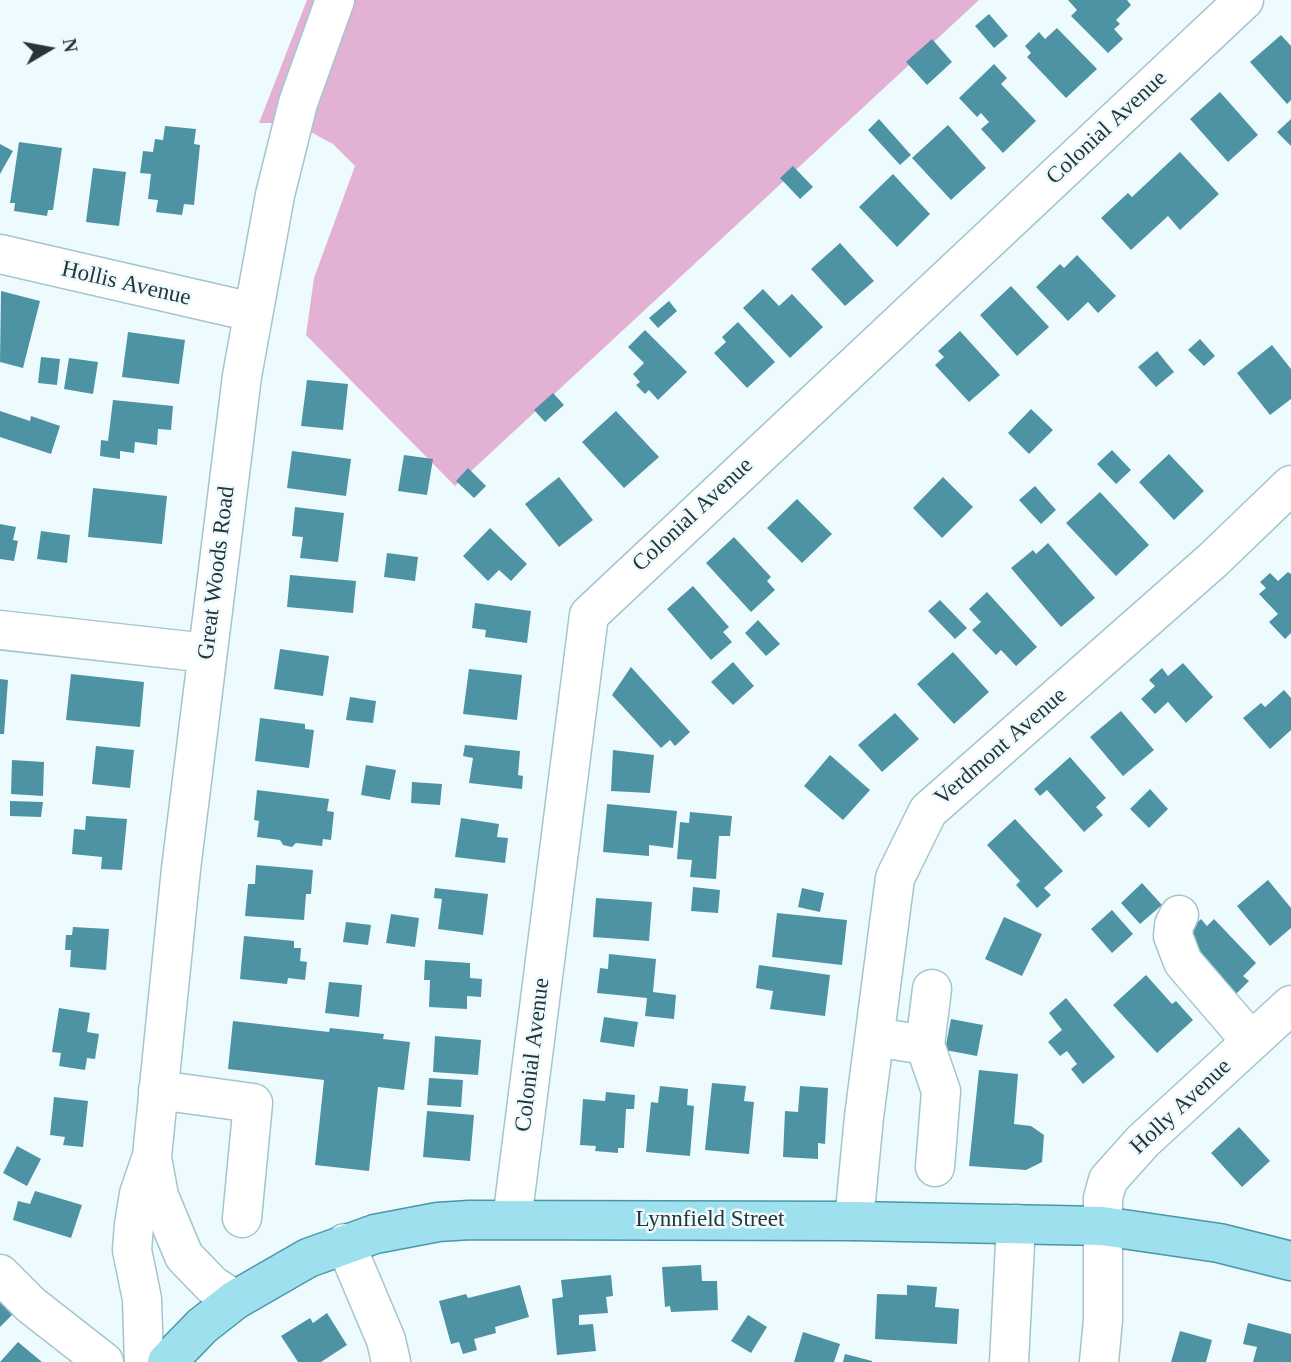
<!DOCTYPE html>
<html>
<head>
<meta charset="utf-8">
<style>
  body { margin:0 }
  #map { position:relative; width:1291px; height:1362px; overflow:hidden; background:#edfbfe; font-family:Georgia,serif }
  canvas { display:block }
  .north { position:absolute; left:14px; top:14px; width:70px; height:70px; -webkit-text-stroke:5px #edfbfe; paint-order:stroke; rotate:80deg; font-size:19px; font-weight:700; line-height:28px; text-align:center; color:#273539 }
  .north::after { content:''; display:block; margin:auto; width:24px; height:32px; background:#273539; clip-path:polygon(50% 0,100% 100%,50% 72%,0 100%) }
</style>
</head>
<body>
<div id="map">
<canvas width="1291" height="1362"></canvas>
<div class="north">N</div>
</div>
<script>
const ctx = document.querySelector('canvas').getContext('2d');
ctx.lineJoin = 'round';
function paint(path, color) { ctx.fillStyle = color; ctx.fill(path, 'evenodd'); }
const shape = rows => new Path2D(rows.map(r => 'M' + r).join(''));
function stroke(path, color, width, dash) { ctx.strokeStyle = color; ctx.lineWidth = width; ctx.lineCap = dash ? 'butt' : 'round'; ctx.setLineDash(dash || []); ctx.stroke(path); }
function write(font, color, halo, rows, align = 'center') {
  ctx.font = font + ' Georgia,serif'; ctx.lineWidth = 5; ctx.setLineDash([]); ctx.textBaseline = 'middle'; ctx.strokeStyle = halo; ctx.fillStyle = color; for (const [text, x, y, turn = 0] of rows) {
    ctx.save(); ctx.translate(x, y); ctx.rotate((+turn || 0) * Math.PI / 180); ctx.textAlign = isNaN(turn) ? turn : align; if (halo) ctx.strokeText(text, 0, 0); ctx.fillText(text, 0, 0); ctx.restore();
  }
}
const forest = shape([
  [307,0,979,0,455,486,306,335,314,278,355,166,333,144,305,129,274,123,259,123]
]);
const building = shape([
  [1068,0,1127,0,1131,5,1116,20,1120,24,1114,29,1123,39,1108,53,1071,16,1077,10],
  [989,14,1008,36,994,48,975,26],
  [1057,28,1097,69,1066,98,1027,57,1031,53,1025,46,1039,32,1045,39],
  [1281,35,1291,46,1291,100,1287,104,1250,62],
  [932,39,952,62,927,85,906,62],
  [994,64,1007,78,1001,84,1036,121,1003,153,981,129,989,122,981,113,977,117,959,98],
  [1220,92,1258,135,1228,162,1190,119],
  [879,119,911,155,900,165,868,130],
  [1291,119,1291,146,1277,132],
  [948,125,986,168,951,200,912,158],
  [165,126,196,129,194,144,200,145,194,205,184,204,182,215,156,212,158,200,148,199,151,174,140,173,143,151,153,152,155,139,163,140],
  [19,142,62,148,53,210,48,210,47,216,14,211,15,203,10,203],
  [0,144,13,151,0,174],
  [1180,152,1219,194,1180,230,1168,216,1131,250,1101,218,1128,193,1132,197],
  [793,166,813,187,800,199,780,178],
  [93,168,126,172,119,226,86,222],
  [893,174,930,214,897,247,859,207],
  [840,243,874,281,845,306,811,269],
  [1077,255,1116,296,1098,313,1088,302,1068,321,1036,287,1060,264,1064,268],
  [1011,286,1049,327,1017,356,980,315],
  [763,289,779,306,792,294,823,327,790,358,743,308],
  [1,291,40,301,23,368,0,362],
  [669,301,677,311,658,328,649,318],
  [738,322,775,362,747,388,714,353,726,342,722,337],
  [645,330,687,372,658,400,649,390,645,394,636,385,640,382,633,374,644,363,628,347],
  [960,331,1000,375,969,402,935,365,944,357,938,351],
  [128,332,185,340,179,384,122,377],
  [1200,339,1215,356,1204,366,1188,350],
  [1272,345,1291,369,1291,399,1270,415,1237,373],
  [1157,351,1174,372,1156,387,1138,367],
  [41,357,60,359,57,385,38,383],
  [69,358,98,362,93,394,64,389],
  [307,380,348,384,343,430,301,426],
  [553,393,564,405,545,422,534,410],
  [113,400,173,406,171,430,158,429,157,445,135,442,134,453,120,451,120,459,100,456,101,440,108,441],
  [1031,409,1053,430,1029,454,1008,433],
  [0,411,30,421,31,416,60,426,51,454,0,437],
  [616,411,659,457,624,488,582,442],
  [1112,450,1131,470,1116,484,1097,464],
  [292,451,351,459,346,496,287,488],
  [1169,454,1204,491,1174,520,1139,482],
  [404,455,433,459,427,495,398,491],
  [468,468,486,486,474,498,456,481],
  [559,477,593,520,559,547,525,504],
  [943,477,973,507,942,538,913,508],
  [1035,486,1056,510,1041,524,1019,500],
  [93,488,167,496,162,544,88,537],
  [1100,492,1149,545,1116,576,1066,523],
  [797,499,832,534,802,563,767,528],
  [295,507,344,513,338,562,300,558,303,537,292,536],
  [0,524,16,527,13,540,18,541,14,561,0,559],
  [490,528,527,564,511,581,499,570,488,581,463,556],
  [41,531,70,535,67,563,37,559],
  [734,537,771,577,767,581,775,590,751,612,706,563],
  [1048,543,1095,598,1061,627,1011,568,1033,550,1036,554],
  [387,553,418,557,415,581,384,577],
  [1288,572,1291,574,1291,633,1285,639,1269,622,1278,614,1259,594,1266,588,1260,582,1270,573,1278,581],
  [290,575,356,581,353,613,287,607],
  [693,586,729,627,723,632,732,642,711,660,667,609],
  [987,592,1037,647,1016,666,1001,650,996,655,972,630,981,622,969,609],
  [940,600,967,628,955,639,928,611],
  [475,603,531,611,527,643,485,637,486,630,472,628],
  [758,620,780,644,766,656,745,633],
  [280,649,329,656,323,696,274,689],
  [953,652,989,692,954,724,917,684],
  [733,662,754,686,733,705,711,682],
  [1183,663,1213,697,1186,723,1168,702,1155,714,1141,699,1155,686,1149,680,1162,668,1168,676],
  [631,667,690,732,675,746,670,740,661,748,612,695],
  [469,669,522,675,517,720,463,714],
  [71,674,144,682,140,727,66,720],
  [0,679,8,680,4,734,0,734],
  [1284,690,1291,698,1291,730,1270,749,1243,718,1261,703,1265,707],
  [350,697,376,701,373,723,346,720],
  [1121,711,1154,750,1123,776,1090,737],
  [895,713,919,739,882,772,858,745],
  [260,718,305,724,305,729,314,730,309,768,255,761],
  [465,745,520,751,518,775,523,776,522,789,469,783,473,758,463,756],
  [96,746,134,750,130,788,92,784],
  [613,750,654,755,650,793,611,791],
  [830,755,870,790,843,820,804,786],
  [1070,757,1106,798,1096,807,1103,815,1084,832,1047,790,1040,796,1034,789],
  [12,760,44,762,43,796,11,794],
  [366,765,396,770,390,800,361,795],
  [412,782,442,784,440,805,411,803],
  [1150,789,1168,809,1149,828,1130,809],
  [257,790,329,799,327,811,334,812,331,840,323,839,322,846,296,843,292,847,283,845,280,840,257,837,259,821,254,820],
  [10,801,43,802,41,817,10,816],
  [607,804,677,811,673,848,649,845,649,856,603,852],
  [690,812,732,816,730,836,719,836,716,879,690,877,692,860,677,859,680,822,689,823],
  [86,816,127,819,122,870,101,869,102,857,72,854,74,829,85,830],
  [461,818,499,824,497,837,508,838,505,863,455,857],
  [1015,819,1063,871,1044,888,1051,895,1037,908,1016,885,1020,881,987,845],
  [256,865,313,870,311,894,306,894,304,920,245,916,248,884,255,884],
  [1268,880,1291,908,1291,928,1270,946,1237,906],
  [1142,883,1162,905,1140,924,1121,903],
  [693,887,720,890,718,913,691,911],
  [435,888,488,894,483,935,438,929,442,899,434,898],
  [802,888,824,893,820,912,798,907],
  [596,898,652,902,649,941,593,937],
  [1112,910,1133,934,1112,953,1091,929],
  [777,913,847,920,842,965,772,957],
  [391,914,419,918,415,947,386,943],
  [1004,917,1042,934,1022,976,985,959],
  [1201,919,1207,926,1214,919,1256,963,1243,976,1249,981,1231,999,1182,937],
  [346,922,371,925,368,945,343,942],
  [73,927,109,929,106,970,70,967,71,950,65,950,66,935,72,935],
  [244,936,294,941,294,948,301,948,300,961,307,962,305,980,288,978,287,984,240,979],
  [609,954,656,959,653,992,676,995,674,1019,645,1016,647,998,597,993,600,968,608,969],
  [425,960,470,963,470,978,482,979,481,997,467,996,467,1009,429,1007,430,980,424,980],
  [759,965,830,975,825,1016,770,1009,773,991,756,988],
  [1146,975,1172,1004,1176,1001,1193,1020,1157,1053,1113,1005],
  [329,982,362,985,359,1017,325,1013],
  [1066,998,1115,1057,1083,1084,1071,1069,1077,1064,1067,1051,1060,1056,1048,1042,1062,1030,1049,1013],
  [59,1008,90,1013,87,1032,99,1034,95,1059,87,1058,85,1070,59,1066,61,1053,52,1052],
  [604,1017,638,1022,634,1047,600,1042],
  [951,1019,983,1025,977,1056,945,1050],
  [233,1021,329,1032,330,1028,384,1034,383,1039,410,1042,404,1090,378,1087,369,1171,315,1165,324,1080,228,1069],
  [435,1036,481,1040,478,1075,433,1072],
  [979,1070,1018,1074,1014,1124,1031,1126,1044,1135,1042,1162,1026,1170,969,1166],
  [429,1078,463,1080,461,1107,427,1105],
  [712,1083,746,1086,744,1101,754,1102,749,1154,705,1150],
  [660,1086,688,1089,687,1105,694,1106,690,1156,646,1152,651,1102,658,1103],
  [800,1086,828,1088,825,1144,818,1143,818,1159,783,1157,785,1111,798,1112],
  [606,1092,635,1095,634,1109,626,1109,624,1148,618,1148,618,1153,595,1151,596,1146,580,1145,583,1099,605,1101],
  [54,1097,88,1101,83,1147,63,1145,65,1137,50,1135],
  [427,1111,474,1115,470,1161,423,1157],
  [1239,1127,1270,1161,1242,1187,1211,1153],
  [17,1146,41,1159,27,1186,3,1173],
  [35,1191,82,1205,71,1238,13,1220,18,1201,30,1204],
  [701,1265,702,1281,717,1281,718,1310,671,1312,670,1306,665,1307,662,1267],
  [611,1275,613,1296,606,1297,608,1313,579,1315,579,1325,593,1324,596,1351,557,1355,552,1299,563,1297,561,1280],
  [520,1285,529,1317,495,1327,496,1333,474,1339,477,1350,463,1354,459,1342,451,1344,439,1301,466,1294,468,1298],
  [907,1285,937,1287,935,1307,959,1309,957,1344,875,1339,877,1294,907,1295],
  [0,1290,19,1308,0,1327],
  [327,1313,347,1345,321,1362,298,1362,281,1336,310,1318,313,1323],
  [748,1315,767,1327,751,1353,731,1341],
  [1248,1323,1291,1334,1291,1362,1253,1362,1257,1347,1243,1344],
  [1180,1331,1212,1340,1206,1362,1171,1362],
  [803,1332,840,1344,834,1362,794,1362],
  [18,1342,42,1362,0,1362],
  [845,1354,872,1361,872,1362,843,1362]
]);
const minor = shape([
  [0,254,252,312],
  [0,630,207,653],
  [1179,915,1174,925,1173,936,1183,962,1251,1041],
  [875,1037,925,1045,941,1091,935,1167],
  [925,1045,932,989],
  [158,1090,253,1103,242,1218],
  [152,1158,159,1196,184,1256,212,1285,235,1300],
  [512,1220,589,615,1244,0],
  [854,1221,864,1117,895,878,928,811,1213,560,1291,485],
  [345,1243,386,1340,391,1362],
  [0,1274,31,1305,104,1362],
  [144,1362,142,1299,132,1250,134,1225,139,1194,152,1156,181,869,242,376,275,195,298,103,335,0],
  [1009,1362,1016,1224],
  [1099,1362,1103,1320,1103,1198,1108,1180,1143,1141,1291,1005]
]);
const major = shape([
  [167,1362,202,1326,235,1300,308,1258,375,1234,438,1222,470,1220,854,1221,1102,1226,1219,1243,1291,1261]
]);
const streetNames = [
  ["Colonial Avenue",1107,128,-43],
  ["Hollis Avenue",126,284,13],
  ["Colonial Avenue",693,515,-43],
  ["Great Woods Road",217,573,-83],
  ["Verdmont Avenue",1001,747,-41],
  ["Colonial Avenue",533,1055,-83],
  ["Holly Avenue",1181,1107,-43],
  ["Lynnfield Street",710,1220]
];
paint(forest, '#e3b1d3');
paint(building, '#4e93a4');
stroke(minor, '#a3c5ce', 41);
stroke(major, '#4b96a9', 41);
stroke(minor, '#fff', 38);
stroke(major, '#9fe0ef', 38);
write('23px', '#273539', '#edfbfe', streetNames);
</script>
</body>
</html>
